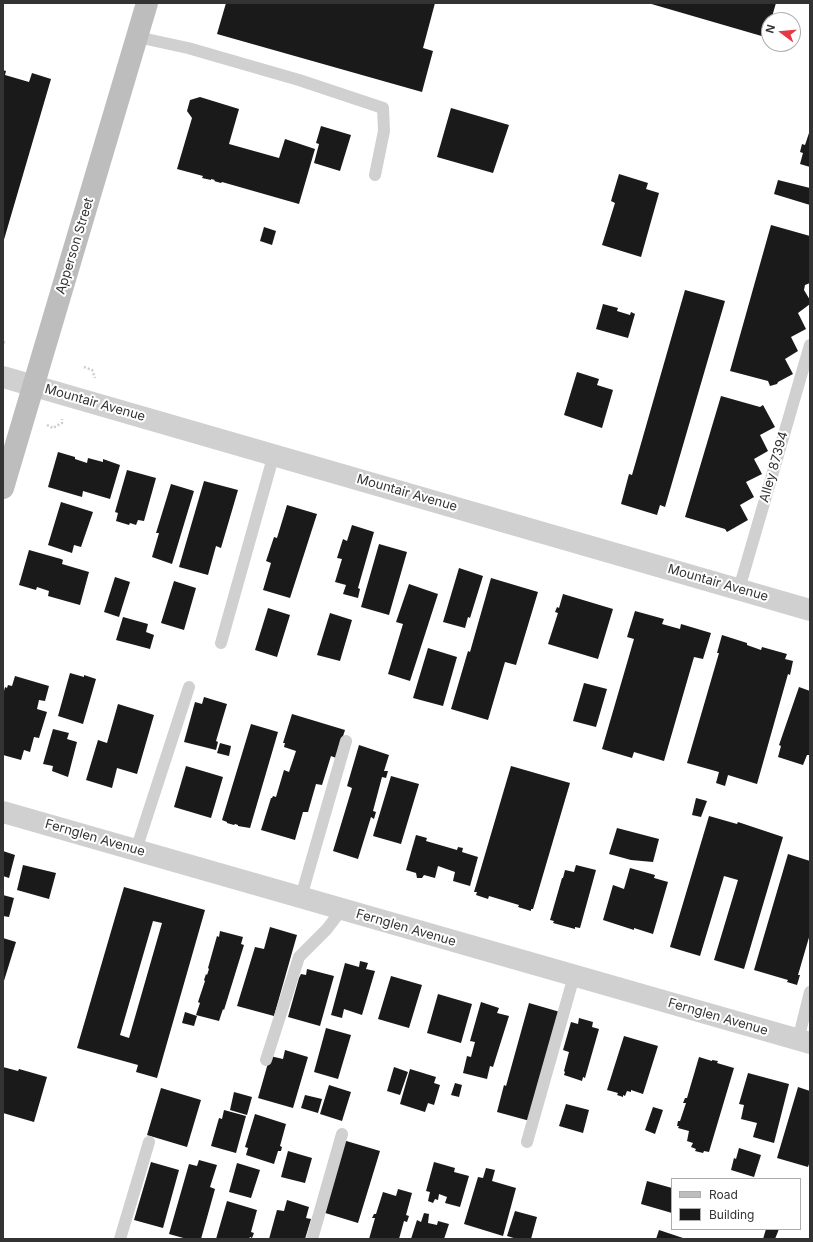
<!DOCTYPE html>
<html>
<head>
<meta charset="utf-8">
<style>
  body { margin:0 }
  #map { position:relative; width:813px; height:1242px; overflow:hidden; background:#fff; font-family:Inter,sans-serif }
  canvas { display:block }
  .frame { position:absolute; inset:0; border:4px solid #333; pointer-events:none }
  .legend { position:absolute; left:671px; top:1178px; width:130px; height:52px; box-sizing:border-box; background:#fff; border:1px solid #adadad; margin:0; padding:5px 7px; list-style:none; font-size:12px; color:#333 }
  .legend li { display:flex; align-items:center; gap:8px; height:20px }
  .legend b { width:20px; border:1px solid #adadad }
  .north { position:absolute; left:761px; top:12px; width:40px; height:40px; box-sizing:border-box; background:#fff; border:1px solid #adadad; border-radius:50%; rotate:286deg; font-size:11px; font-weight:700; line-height:16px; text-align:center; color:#333 }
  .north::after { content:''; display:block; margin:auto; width:14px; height:18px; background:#e63946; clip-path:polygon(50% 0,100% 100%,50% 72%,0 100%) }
</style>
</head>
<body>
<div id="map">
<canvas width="813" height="1242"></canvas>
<div class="frame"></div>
<ul class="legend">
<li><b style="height:5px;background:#bdbdbd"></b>Road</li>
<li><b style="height:11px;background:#1a1a1a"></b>Building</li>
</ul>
<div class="north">N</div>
</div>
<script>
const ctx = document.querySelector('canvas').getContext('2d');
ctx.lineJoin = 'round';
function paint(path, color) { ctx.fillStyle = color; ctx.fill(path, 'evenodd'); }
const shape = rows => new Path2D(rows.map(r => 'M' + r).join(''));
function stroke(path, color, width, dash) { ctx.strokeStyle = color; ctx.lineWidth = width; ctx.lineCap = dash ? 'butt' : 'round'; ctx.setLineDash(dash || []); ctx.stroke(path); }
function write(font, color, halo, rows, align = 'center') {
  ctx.font = font + ' Inter,sans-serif'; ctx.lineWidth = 4; ctx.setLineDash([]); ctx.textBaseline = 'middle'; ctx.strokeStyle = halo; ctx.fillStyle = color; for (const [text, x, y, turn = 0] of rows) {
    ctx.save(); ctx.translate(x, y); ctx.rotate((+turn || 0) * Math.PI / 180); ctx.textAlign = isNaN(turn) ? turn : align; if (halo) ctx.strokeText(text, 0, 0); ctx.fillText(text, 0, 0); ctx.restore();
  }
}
const building = shape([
  [226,3,435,3,423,48,433,51,422,92,217,34],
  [648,3,776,3,771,20,769,20,769,25,765,37],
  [3,70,6,71,5,75,29,82,32,73,51,79,3,243],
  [200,97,239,109,229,144,279,158,285,139,315,149,299,204,222,182,221,183,214,181,215,180,211,179,211,180,202,178,203,176,177,169,192,118,187,111,190,100],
  [451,108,509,125,493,173,437,157],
  [321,126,351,135,340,171,314,163,319,144,316,143],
  [809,133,810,133,810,167,800,164,803,153,800,152,802,144,805,145],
  [619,174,648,183,646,189,659,193,641,257,602,245,615,203,611,201],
  [778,180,810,188,810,205,774,194],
  [771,225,810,236,810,283,805,285,804,290,810,300,810,304,798,313,806,329,791,337,798,351,785,359,793,374,778,382,777,384,770,386,768,381,730,371],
  [264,227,276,231,272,245,260,241],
  [685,290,725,301,665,507,660,505,657,515,621,504,629,474,632,475],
  [603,304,618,308,617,311,630,315,631,312,635,314,628,338,596,329],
  [577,372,599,379,597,385,613,390,602,428,564,415],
  [721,396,760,407,763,405,775,427,760,435,768,451,754,459,762,474,746,482,754,497,740,505,748,520,727,532,725,529,685,517],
  [58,452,75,457,75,459,87,463,88,458,103,462,103,459,120,465,110,499,83,491,82,497,48,487],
  [127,470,156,478,144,521,138,520,136,525,130,523,129,525,116,521,118,513,115,512],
  [204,481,238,490,221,548,216,546,208,575,179,567],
  [171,484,194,491,172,564,152,557,159,533,156,533],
  [61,502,93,512,81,547,74,545,72,553,48,545],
  [287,505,317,514,290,598,263,590,271,563,266,561,274,537,277,538],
  [352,525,374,532,358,588,360,589,358,598,343,594,346,585,335,582,342,559,337,558,343,539,347,541],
  [379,544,407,552,389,615,361,607],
  [29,550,61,559,63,560,62,564,89,572,80,605,48,596,49,591,37,587,36,590,19,585],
  [459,568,483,576,470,618,468,617,465,628,443,622],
  [115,577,130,582,119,617,104,612],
  [491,578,538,592,516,665,505,662,488,720,451,709,468,651,470,652],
  [174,581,196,588,184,630,161,623],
  [409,584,438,594,410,681,388,674,403,624,396,622],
  [563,594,613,609,598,659,548,644,558,613,555,612,557,607,559,608],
  [268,608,290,615,277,657,255,650],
  [635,611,664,619,662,624,680,629,681,624,711,633,703,659,694,657,664,761,634,752,632,758,602,749,634,639,627,637],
  [330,613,352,620,340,661,317,655],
  [123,617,148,624,146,632,154,635,150,649,116,640],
  [722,635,747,643,747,645,761,650,762,647,787,654,785,659,793,661,790,675,788,674,757,784,728,775,725,786,716,783,719,772,687,763,719,653,717,653],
  [428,648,457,657,443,706,413,698],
  [70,673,84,677,84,675,96,679,83,724,58,716],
  [15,676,49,686,45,701,39,700,37,709,47,712,39,738,34,737,30,752,24,750,21,760,3,755,3,695,5,687,7,688,8,685,12,686],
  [584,683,607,689,596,727,573,721],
  [799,687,810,691,810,752,809,755,807,755,803,765,778,757,781,746,779,745],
  [204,697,227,704,216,741,218,742,216,750,184,742,195,702,202,704],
  [118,704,154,715,137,774,117,768,112,788,86,780,98,740,107,743],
  [292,714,345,730,336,758,331,756,322,785,316,784,308,812,303,812,295,840,261,830,271,798,272,798,273,796,276,797,284,770,289,772,296,751,284,747,285,743,283,743],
  [251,724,278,732,250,828,238,826,238,825,235,824,234,825,227,823,227,822,222,820],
  [53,729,69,733,67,739,77,742,68,777,52,771,53,766,43,764],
  [220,743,231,746,229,756,217,753],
  [359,745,389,755,384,771,388,771,386,778,382,777,373,811,376,812,374,819,371,817,358,859,333,851,352,788,347,786],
  [186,766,223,777,211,818,174,807],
  [511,766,570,783,533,909,531,909,531,911,518,907,519,905,489,896,488,899,476,895,477,892,474,892],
  [391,776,419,784,401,844,373,836],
  [696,798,707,801,701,817,692,815],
  [709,816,737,824,738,822,783,837,744,969,714,960,738,880,724,876,700,956,670,947],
  [617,828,659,839,653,862,631,860,609,854],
  [416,835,427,838,426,841,457,850,458,847,463,848,462,852,478,857,470,886,453,881,455,872,438,866,435,878,424,875,422,878,417,878,416,873,406,870],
  [3,851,15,855,9,878,3,876],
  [788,854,810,861,810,934,798,975,800,975,797,985,787,982,788,980,754,970],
  [23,865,56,873,49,899,17,890],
  [576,865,596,870,580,928,575,927,575,929,553,923,554,921,550,920,562,878,563,878,565,870,574,872],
  [630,868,655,875,654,878,668,882,653,934,634,928,634,930,603,920,613,885,624,889],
  [124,887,205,910,157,1078,136,1072,138,1065,77,1048],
  [153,921,162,923,129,1038,120,1035],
  [3,895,14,898,9,917,3,916],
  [270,927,297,935,274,1016,237,1006,255,947,264,949],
  [220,931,243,937,241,944,244,945,224,1010,223,1009,219,1021,196,1015,200,1003,198,1002,205,981,204,980,206,974,207,975,209,969,208,968,217,936,219,937],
  [3,938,16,942,3,984],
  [360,961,368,963,366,969,375,971,362,1015,344,1009,342,1018,331,1015,345,963,359,967],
  [307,969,334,976,320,1026,288,1017,299,978,301,974,306,975],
  [391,976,422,985,409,1028,378,1019],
  [438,994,472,1004,461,1043,427,1033],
  [481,1002,499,1008,497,1013,509,1016,493,1067,490,1066,487,1079,463,1073,467,1056,471,1057,475,1042,470,1041],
  [529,1003,560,1012,530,1121,497,1112,504,1085,506,1086],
  [185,1012,197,1016,194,1026,182,1023],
  [579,1018,593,1022,592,1027,599,1029,585,1078,583,1077,582,1081,564,1075,565,1072,564,1071,569,1052,563,1050,571,1022,578,1024],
  [326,1028,351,1035,338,1079,314,1072],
  [624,1036,658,1046,643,1094,631,1090,631,1092,627,1091,625,1096,623,1095,623,1097,617,1095,618,1093,607,1090],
  [285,1050,308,1057,293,1108,258,1098,270,1056,283,1059],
  [699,1057,712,1061,712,1060,718,1061,717,1063,734,1068,709,1152,704,1151,703,1153,695,1151,696,1149,691,1147,693,1143,687,1141,689,1131,678,1128,679,1126,677,1126,678,1121,680,1121,686,1103,683,1103,685,1098,687,1098],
  [3,1067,18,1071,19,1069,47,1077,34,1122,3,1113],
  [394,1067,408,1072,400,1095,387,1091],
  [410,1069,436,1077,434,1083,440,1085,434,1105,428,1103,425,1112,400,1104],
  [748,1073,789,1084,774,1143,753,1137,757,1123,741,1119,744,1105,739,1104],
  [455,1083,462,1085,459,1097,451,1095],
  [329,1085,351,1092,342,1121,320,1114],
  [798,1087,810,1091,810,1161,808,1167,777,1158],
  [161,1088,201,1100,187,1147,147,1135],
  [234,1092,252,1097,247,1115,230,1110],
  [305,1095,322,1099,318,1113,301,1108],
  [566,1104,589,1110,583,1133,559,1126],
  [653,1107,663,1110,655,1134,645,1130],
  [224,1110,246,1116,236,1153,211,1146,219,1118,222,1119],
  [255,1114,286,1124,280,1146,282,1147,281,1151,278,1151,274,1164,246,1155,248,1148,245,1147],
  [343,1140,380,1151,358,1223,322,1212],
  [739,1148,761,1155,754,1177,731,1170,734,1158,736,1159],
  [288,1151,312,1158,305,1183,281,1177],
  [199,1160,217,1165,210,1187,215,1189,201,1239,187,1239,169,1234,189,1164,197,1166],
  [151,1162,179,1170,163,1228,134,1220],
  [434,1162,455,1168,454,1172,469,1176,460,1207,445,1203,447,1197,439,1194,438,1200,435,1199,433,1203,428,1201,430,1192,426,1191],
  [237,1163,260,1170,251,1198,229,1192],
  [486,1168,495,1170,492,1181,516,1188,503,1236,464,1224,478,1177,483,1178],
  [647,1181,672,1188,672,1213,641,1204],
  [398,1189,412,1193,406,1215,409,1216,407,1222,404,1221,399,1239,369,1239,375,1218,372,1218,374,1214,376,1214,383,1192,396,1196],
  [287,1200,309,1207,306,1218,311,1219,305,1239,269,1239,277,1210,284,1211],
  [227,1201,257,1210,251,1232,254,1233,252,1238,250,1237,249,1239,216,1239],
  [515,1211,537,1217,531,1239,517,1239,507,1236],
  [424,1213,429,1214,428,1223,437,1225,438,1221,449,1224,444,1239,411,1239,417,1220,421,1222],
  [766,1229,779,1229,775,1239,763,1239],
  [659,1230,686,1239,656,1239]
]);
const path = shape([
  [3,342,6,343],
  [84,367,92,370,95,378],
  [47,425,53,428,62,423,62,419]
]);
const service = shape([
  [137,37,188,48,299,80,383,108,384,131,375,175],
  [739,589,810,345],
  [221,643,274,454],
  [136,850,189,687],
  [301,897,346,741],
  [798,1040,810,992],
  [266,1060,299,957,327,929,342,909],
  [527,1142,574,976],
  [120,1239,149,1142],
  [312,1239,342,1134]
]);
const minor = shape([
  [3,377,810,610],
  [3,812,810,1043]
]);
const secondary = shape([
  [3,488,147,3]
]);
const streetNames = [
  ["Apperson Street",75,246,-73],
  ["Mountair Avenue",95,403,16],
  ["Alley 87394",774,467,-74],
  ["Mountair Avenue",407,493,16],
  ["Mountair Avenue",718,583,16],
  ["Fernglen Avenue",95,838,16],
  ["Fernglen Avenue",406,928,16],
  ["Fernglen Avenue",718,1017,16]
];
paint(building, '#1a1a1a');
stroke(path, '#cdcdcd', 2.5, [2, 2]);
stroke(service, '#d0d0d0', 12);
stroke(minor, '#d0d0d0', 22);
stroke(secondary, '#bdbdbd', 22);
write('13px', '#333', '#fff', streetNames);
</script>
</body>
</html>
